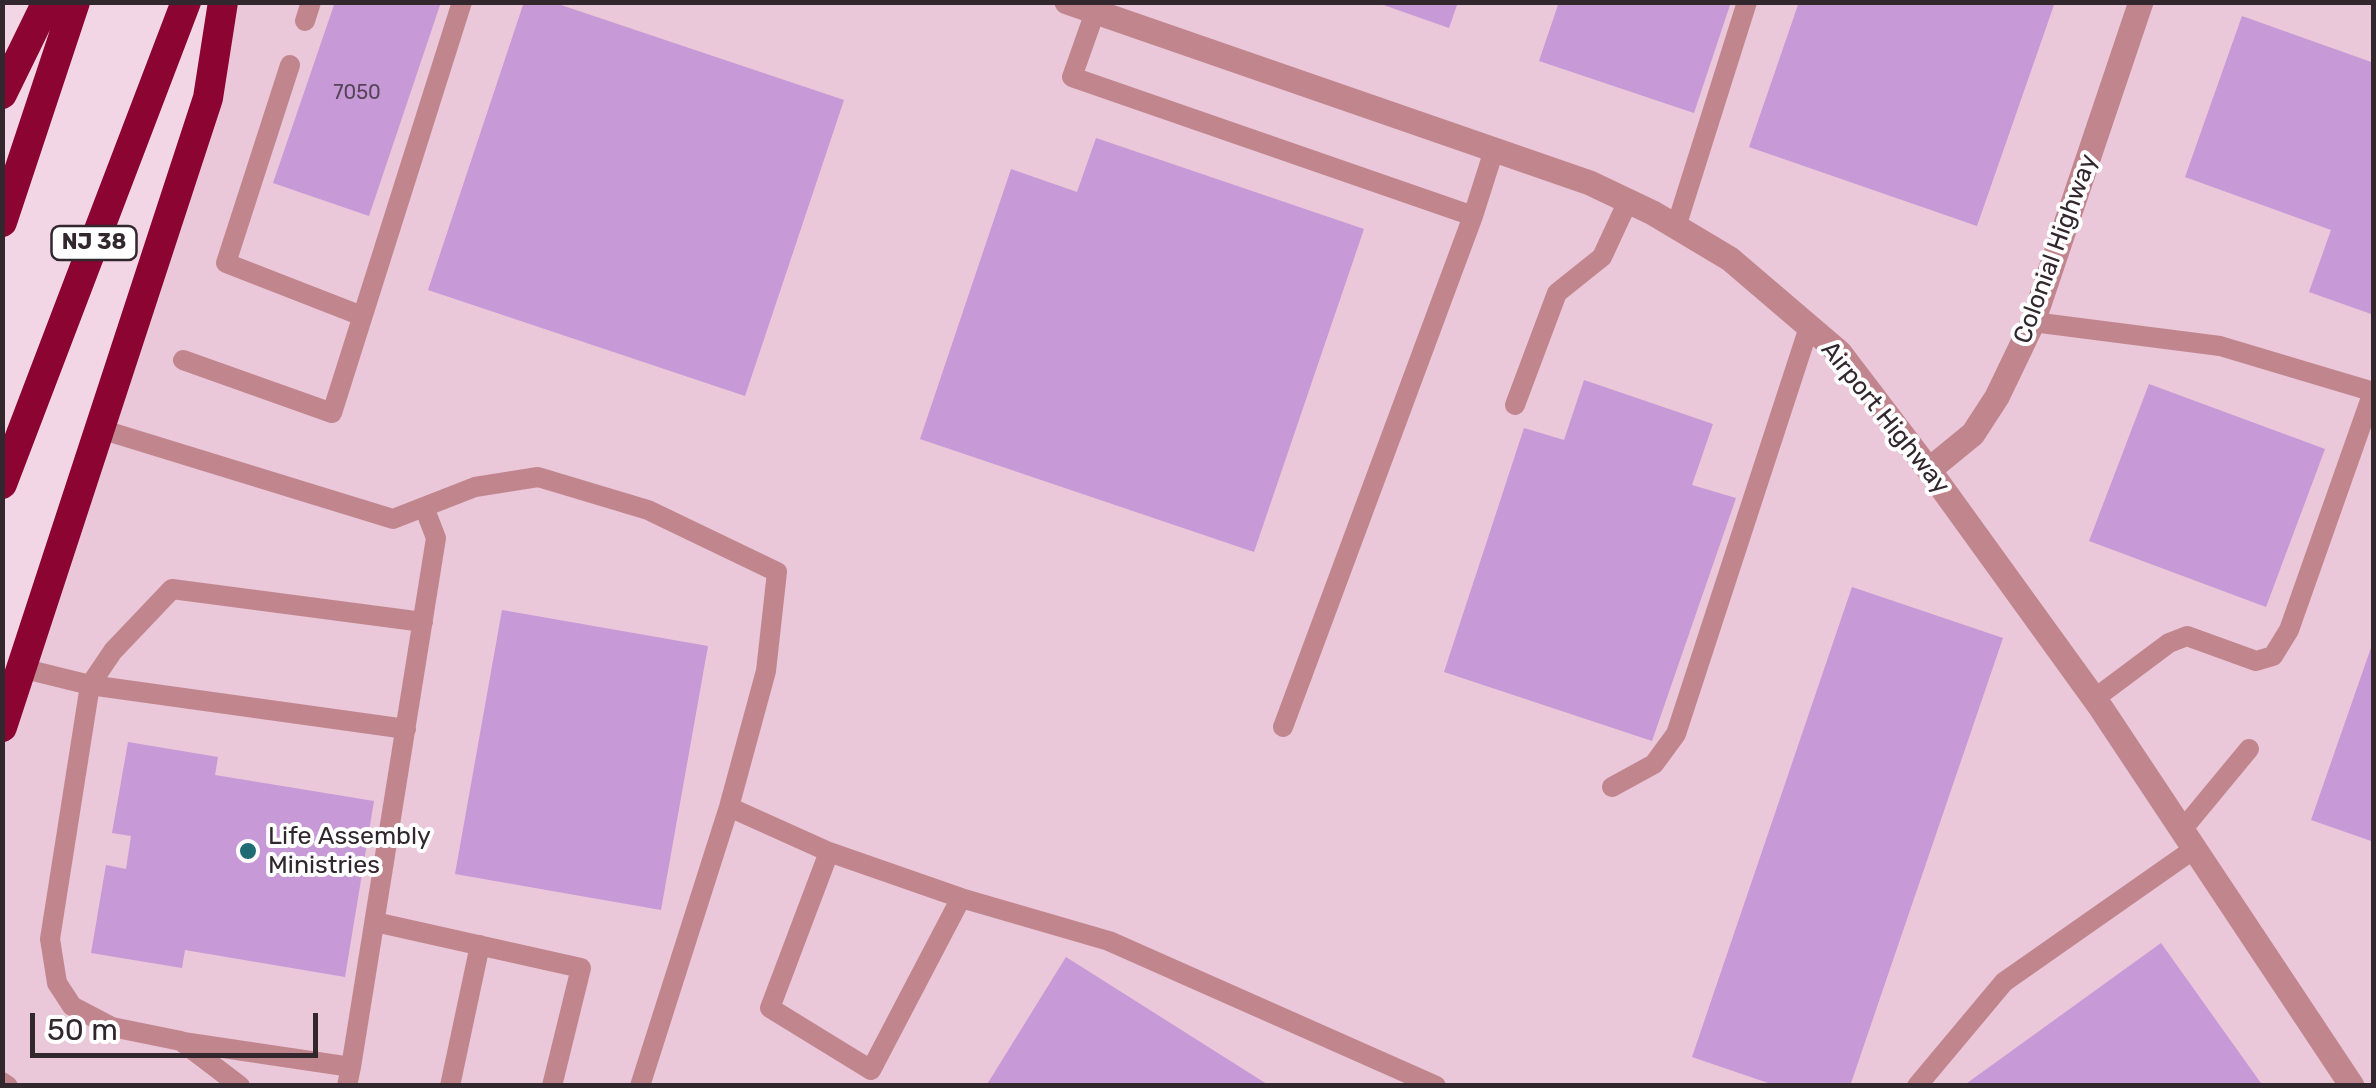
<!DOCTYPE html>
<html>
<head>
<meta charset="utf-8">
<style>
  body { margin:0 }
  #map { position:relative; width:2376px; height:1088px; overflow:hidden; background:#f3d6e5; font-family:Rubik,sans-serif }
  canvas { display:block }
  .frame { position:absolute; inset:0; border:5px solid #31272d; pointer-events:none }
  .scale { position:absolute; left:30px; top:1013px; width:288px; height:45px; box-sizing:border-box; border:5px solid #31272d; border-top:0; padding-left:12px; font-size:30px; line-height:35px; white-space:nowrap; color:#31272d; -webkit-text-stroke:8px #fff; paint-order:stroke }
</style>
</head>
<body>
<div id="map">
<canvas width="2376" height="1088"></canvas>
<div class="frame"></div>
<div class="scale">50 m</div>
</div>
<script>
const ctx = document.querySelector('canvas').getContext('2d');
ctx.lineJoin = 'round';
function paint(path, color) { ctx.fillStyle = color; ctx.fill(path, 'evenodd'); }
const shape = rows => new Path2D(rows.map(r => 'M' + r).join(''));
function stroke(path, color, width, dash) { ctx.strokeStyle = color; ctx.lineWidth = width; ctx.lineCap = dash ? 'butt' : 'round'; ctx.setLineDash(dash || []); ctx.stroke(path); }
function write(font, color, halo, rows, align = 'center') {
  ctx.font = font + ' Rubik,sans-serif'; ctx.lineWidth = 8; ctx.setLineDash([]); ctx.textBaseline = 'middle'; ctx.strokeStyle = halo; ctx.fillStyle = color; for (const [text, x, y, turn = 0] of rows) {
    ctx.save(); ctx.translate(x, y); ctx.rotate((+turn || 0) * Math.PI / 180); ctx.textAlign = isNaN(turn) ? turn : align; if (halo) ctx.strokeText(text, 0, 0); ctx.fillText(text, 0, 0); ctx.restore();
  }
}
const built = shape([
  [223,3,2373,3,2373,1085,3,1086,3,727]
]);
const building = shape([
  [335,2,441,2,369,216,273,183],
  [524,2,552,2,844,100,745,396,428,290],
  [1375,2,1458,2,1449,28],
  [1559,2,1731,2,1694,113,1539,61],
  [1799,2,2055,2,1977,226,1749,147],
  [2242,16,2374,63,2374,315,2309,292,2331,230,2185,177],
  [1096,138,1364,229,1254,552,920,439,1011,169,1077,192],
  [1584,380,1713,424,1692,485,1736,498,1652,741,1444,672,1524,428,1564,440],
  [2149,384,2325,449,2266,607,2089,541],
  [1852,587,2003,638,1850,1086,1777,1086,1692,1057],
  [502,610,708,646,661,910,455,874],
  [2373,642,2374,642,2374,842,2311,820],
  [128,742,218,757,215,775,374,801,345,977,185,950,182,968,91,953,106,865,126,869,131,836,112,833],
  [2161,943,2263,1086,1963,1086],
  [1066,957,1270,1086,986,1086]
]);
const lane = shape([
  [1095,12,1072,77,1473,216,1494,150],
  [305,21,311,2],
  [290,65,226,263,362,316],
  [1676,227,1747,2],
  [2033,322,2220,346,2374,392],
  [183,360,332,413,462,2],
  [1515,405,1557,293,1602,257,1628,201],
  [97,428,393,519,475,487,538,477,648,510,777,572,766,671,729,807,640,1086],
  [21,668,90,685,50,939,57,983,72,1006,112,1027,181,1041,240,1086],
  [2094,699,2169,643,2187,636,2256,661,2273,656,2289,630,2373,392],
  [1283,727,1473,216],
  [406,729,90,685,113,651,172,589,423,622],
  [1612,787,1654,764,1676,734,1809,327],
  [729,807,829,852,961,898,1109,941,1436,1086],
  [2182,830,2249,749],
  [829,852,770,1008,871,1070,961,898],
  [375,922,581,968,552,1086],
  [183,1042,351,1067,347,1086],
  [351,1067,436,538,424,507],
  [2,1082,8,1086],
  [450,1086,480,945],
  [1917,1086,2004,982,2194,849]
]);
const street = shape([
  [1067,2,1590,183,1653,213,1730,259,1840,353,1929,470,2101,708,2352,1086],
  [1929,470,1973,434,1997,397,2033,322,2141,2]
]);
const highway = shape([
  [2,94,47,2],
  [2,222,75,2],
  [2,484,186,2],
  [2,727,208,98,223,2]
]);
const markers = [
  [248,851,10,"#216b75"]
];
const numberNames = [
  ["7050",357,93]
];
const shields = [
  [94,243,85]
];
const shieldNames = [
  ["NJ 38",94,243]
];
const streetNames = [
  ["Colonial Highway",2056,249,-70],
  ["Airport Highway",1885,418,51]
];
const poiNames = [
  ["Life Assembly",268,837],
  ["Ministries",268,866]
];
paint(built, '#eac7d9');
paint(building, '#c799d7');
stroke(lane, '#c1868d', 20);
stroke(street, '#c1868d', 25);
stroke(highway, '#8b0432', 30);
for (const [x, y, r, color] of markers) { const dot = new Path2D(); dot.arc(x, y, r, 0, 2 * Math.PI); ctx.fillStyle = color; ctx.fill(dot); stroke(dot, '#fff', 4); }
write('20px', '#564458', null, numberNames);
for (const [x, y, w] of shields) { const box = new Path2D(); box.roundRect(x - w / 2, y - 17, w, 34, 8); ctx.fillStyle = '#fff'; ctx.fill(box); stroke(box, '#31272d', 2.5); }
write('bold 22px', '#31272d', null, shieldNames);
write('25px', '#31272d', '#fff', streetNames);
write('25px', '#31272d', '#fff', poiNames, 'left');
</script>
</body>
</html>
